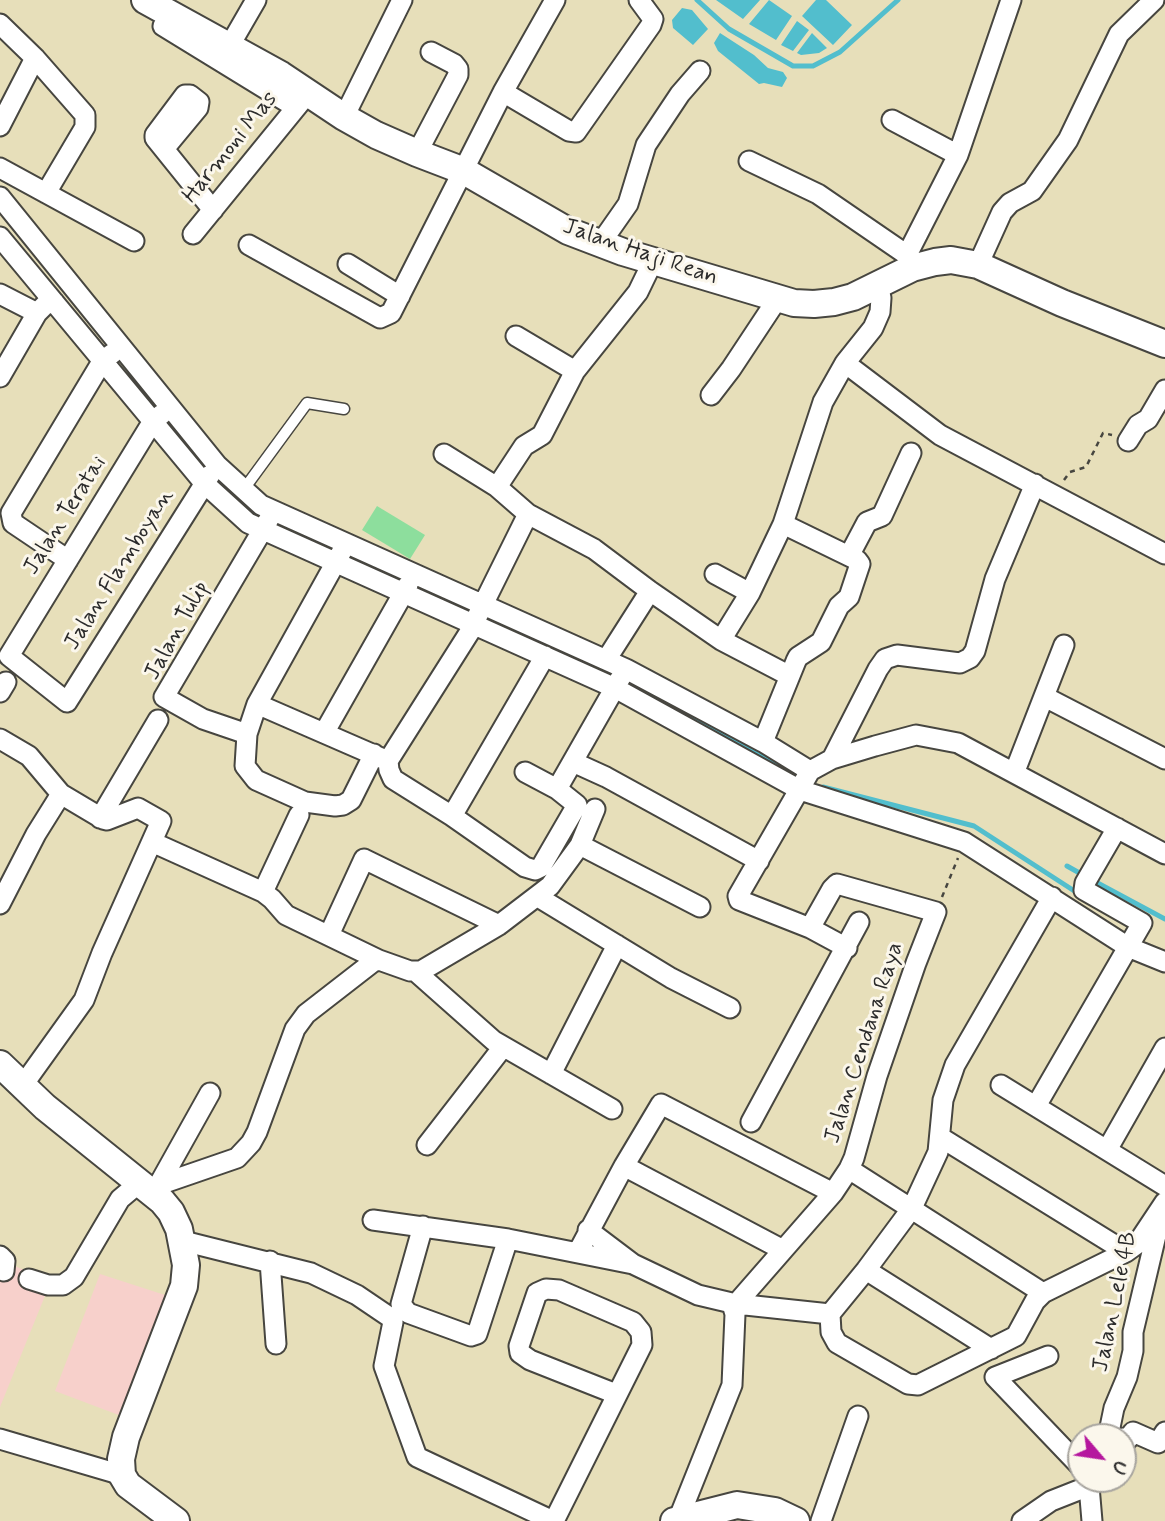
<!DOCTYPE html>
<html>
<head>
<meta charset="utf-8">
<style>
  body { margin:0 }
  #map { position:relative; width:1165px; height:1521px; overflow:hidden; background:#e7dfba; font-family:Mynerve,sans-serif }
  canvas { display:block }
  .north { position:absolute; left:1067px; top:1423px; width:70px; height:70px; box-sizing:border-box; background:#fbf7ec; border:2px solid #a8a59f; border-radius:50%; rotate:119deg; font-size:19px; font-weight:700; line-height:28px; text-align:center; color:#2b2b2b }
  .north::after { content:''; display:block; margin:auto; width:24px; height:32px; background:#b5179e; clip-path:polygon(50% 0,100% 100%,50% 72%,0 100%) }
</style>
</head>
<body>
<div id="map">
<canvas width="1165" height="1521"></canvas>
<div class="north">U</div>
</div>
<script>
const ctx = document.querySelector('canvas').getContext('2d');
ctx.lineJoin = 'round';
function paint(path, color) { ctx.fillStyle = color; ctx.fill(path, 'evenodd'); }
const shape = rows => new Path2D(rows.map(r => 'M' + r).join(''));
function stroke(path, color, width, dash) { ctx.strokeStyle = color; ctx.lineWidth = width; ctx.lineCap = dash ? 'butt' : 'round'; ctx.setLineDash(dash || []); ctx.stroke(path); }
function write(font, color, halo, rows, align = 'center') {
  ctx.font = font + ' Mynerve,sans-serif'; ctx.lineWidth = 6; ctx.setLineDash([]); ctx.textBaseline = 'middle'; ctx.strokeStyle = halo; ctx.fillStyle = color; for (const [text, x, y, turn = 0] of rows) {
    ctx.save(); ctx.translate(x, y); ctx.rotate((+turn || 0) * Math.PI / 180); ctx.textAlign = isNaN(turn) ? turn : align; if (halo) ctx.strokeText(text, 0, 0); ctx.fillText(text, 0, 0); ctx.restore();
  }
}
const built = shape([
  [0,1260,51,1281,0,1407],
  [100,1274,168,1296,124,1417,55,1391]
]);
const green = shape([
  [377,506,425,535,410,559,362,530]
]);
const water = shape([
  [716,0,760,0,743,19],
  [769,0,792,16,776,40,749,24],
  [816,0,826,0,852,25,833,45,802,16],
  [682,8,692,10,708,29,693,45,673,28,672,20],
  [797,21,809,30,793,51,781,45],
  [720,33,754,55,768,68,783,72,787,78,782,87,764,83,759,84,718,51,714,43],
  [812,33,827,48,819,53,801,55,797,53]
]);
const stream = shape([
  [697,0,729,29,793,66,813,66,840,52,898,0],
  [272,522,336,551],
  [345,555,474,611],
  [483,615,626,681,801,779],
  [823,787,974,826,1079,894],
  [1067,866,1083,875],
  [1092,880,1165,919]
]);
const path = shape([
  [1064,480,1070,472,1086,467,1103,433,1112,435],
  [942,897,958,858]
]);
const lane = shape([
  [244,489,307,403,344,409]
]);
const street = shape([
  [0,24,35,58,85,115,85,127,46,193],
  [163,26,295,107],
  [230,45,256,0],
  [503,92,569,131,576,132,651,25,653,19,639,0],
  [344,117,402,0],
  [892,120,958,155],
  [0,126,35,58],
  [164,149,198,108,199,102,190,95,185,95,155,135,155,138,213,210],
  [417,153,458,75,458,69,454,64,431,52],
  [749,161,818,194,907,255],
  [0,168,134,241],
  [0,197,217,465,261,505,626,669,763,742,810,771],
  [193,234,308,93],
  [0,237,204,483,248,523,615,688,800,790,964,842,1128,947,1165,962],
  [600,244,628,204,646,145,680,94,700,71],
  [249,245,380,318,391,313,503,92,555,0],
  [348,264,400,296],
  [978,265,1002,212,1010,203,1032,191,1068,140,1119,34,1154,0],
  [912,268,907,255,958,155,1011,0],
  [878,285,881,298,880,312,873,328,845,363,940,435,1165,554],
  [0,294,37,313],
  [516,336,575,371],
  [0,377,37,313,45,305,54,302],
  [711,395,731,369,778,298],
  [162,414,153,421,9,656,67,702,210,475],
  [1128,441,1138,425,1148,419,1165,390],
  [444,454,497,487,528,514,594,549,650,591,721,640,788,675],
  [497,487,524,446,542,435,575,371,638,292,653,261],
  [342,551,257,704,247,734,245,766,256,780,305,802,335,806,343,805,351,800,374,754],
  [849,556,867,522,882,516,911,453],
  [68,560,13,523,11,513,103,360,113,353],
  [715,574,750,593,783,524,823,402,845,363],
  [721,640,750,593],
  [606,660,650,591],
  [0,692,6,682],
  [1045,697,1165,759],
  [257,704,388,761,389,770,393,779,452,816,525,867,535,870,541,867,577,805,557,789,525,772],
  [324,733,408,585],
  [247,734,203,719,164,697,269,519],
  [0,739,29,756,61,794,103,819,107,820,138,808,161,821,102,953,84,1000,23,1085],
  [763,742,796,661,798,657,821,642,839,606,849,597,860,564,857,560,783,524],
  [832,759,878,669,885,659,897,655,960,663,970,658,975,651,995,579,1035,484],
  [388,761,469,633,528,514],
  [573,762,606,777,759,861],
  [1015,771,1064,645],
  [557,789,621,677],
  [452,816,545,656],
  [100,818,158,720],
  [152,842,263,892,272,899,286,915,379,960],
  [580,845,700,907],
  [263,892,299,815],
  [538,897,671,978,730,1008],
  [0,904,36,834,61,794],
  [329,935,364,859,499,925],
  [847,948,810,928,739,900,738,896,810,771,832,759,875,746,916,735,958,743,1165,854],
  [415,971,494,1041,612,1109],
  [551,1074,617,945],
  [1001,1085,1165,1186],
  [1036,1106,1142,923,1084,890,1085,883,1117,828],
  [751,1122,859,922],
  [940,1137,1126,1252],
  [427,1145,503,1047],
  [1107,1150,1165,1048],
  [624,1166,783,1250],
  [849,1169,1043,1293],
  [158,1186,210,1093],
  [147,1189,237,1158,251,1143,257,1132,295,1029,306,1014,373,962,379,960,410,971,421,971,499,925,550,886,580,845,595,809],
  [373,1220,508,1239,633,1264],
  [423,1226,401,1304,408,1313,471,1336,477,1334,508,1239],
  [588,1230,633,1264,698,1295,736,1304,830,1314],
  [183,1241,311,1273,357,1295,391,1318,393,1322,384,1366,417,1457,553,1521],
  [578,1252,624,1166,661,1104,833,1193],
  [0,1256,5,1261,4,1271],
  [270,1261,276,1344],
  [866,1270,991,1349],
  [29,1279,48,1285,63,1285,74,1277,120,1199,139,1183],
  [736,1304,833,1193,849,1169,854,1158,877,1076,916,963,936,912,837,884,832,889,810,928],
  [830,1314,866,1270,912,1208,938,1152,943,1100,955,1065,1052,897],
  [830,1314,831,1332,837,1343,908,1384,918,1385,1016,1336,1035,1301,1043,1293,1126,1252,1137,1244,1165,1202],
  [1048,1356,995,1377,1081,1467],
  [1108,1437,1114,1408,1127,1377,1133,1351,1133,1332,1158,1227,1156,1221],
  [1123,1438,1128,1439,1133,1432,1158,1443,1165,1432],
  [0,1439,122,1475],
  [1089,1486,1092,1521],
  [678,1520,732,1385,735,1314,732,1304],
  [554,1521,642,1345,641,1332,633,1322,559,1290,546,1289,537,1293,519,1346,520,1353,530,1360,616,1394],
  [821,1521,858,1416],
  [1022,1521,1051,1501,1089,1486,1094,1479]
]);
const secondary = shape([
  [145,0,281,75,344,117,376,135,417,153,464,171,568,231,623,252,794,303,814,304,834,302,853,297,912,268,935,262,951,260,978,265,1062,303,1165,344],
  [0,1064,45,1107,162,1201,171,1212,179,1229,186,1265,184,1286,126,1437,121,1459,122,1475,128,1485,176,1521],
  [674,1521,737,1505,775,1511,796,1521]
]);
const streetNames = [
  ["Harmoni Mas",231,148,-51],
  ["Jalan Haji Rean",640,253,19],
  ["Jalan Teratai",66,516,-58],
  ["Jalan Flamboyan",120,570,-58],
  ["Jalan Tulip",178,631,-61],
  ["Jalan Cendana Raya",865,1043,-72],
  ["Jalan Lele 4B",1116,1302,-78]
];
paint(built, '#f7d0cb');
paint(green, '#8dde9d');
paint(water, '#52becd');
stroke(stream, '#52becd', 5);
stroke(lane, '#474640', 13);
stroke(street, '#474640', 23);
stroke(secondary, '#474640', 30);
stroke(path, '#474640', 2.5, [5, 5]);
stroke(lane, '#fff', 10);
stroke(street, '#fff', 19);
stroke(secondary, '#fff', 26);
write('23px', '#2b2b2b', '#fbf7ec', streetNames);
</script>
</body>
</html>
